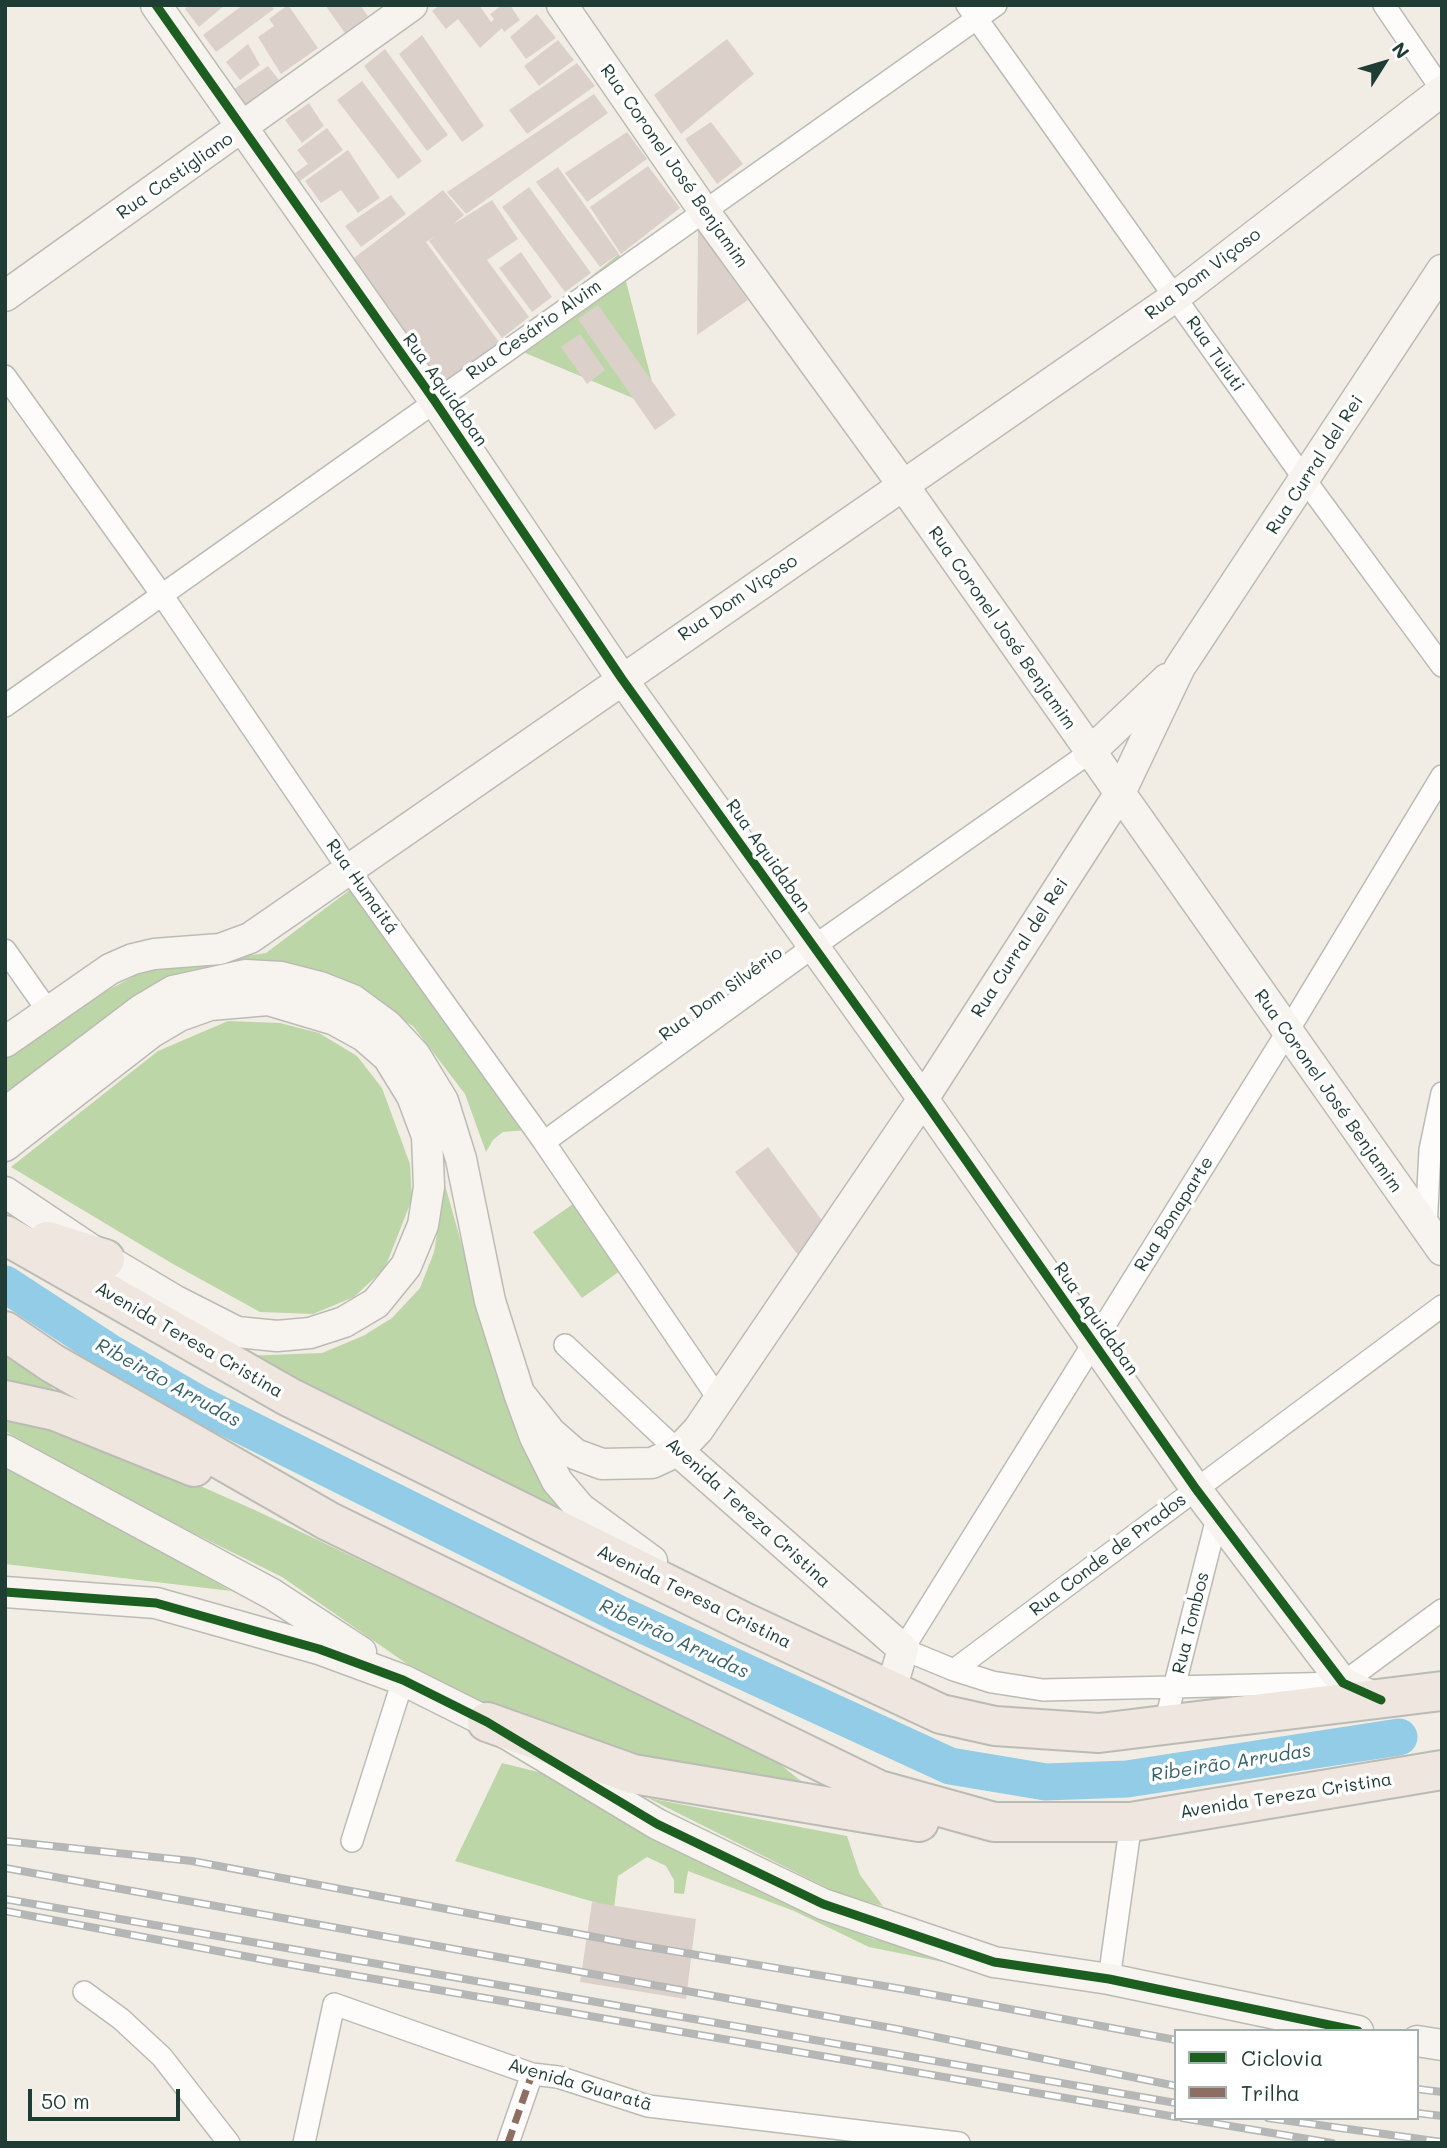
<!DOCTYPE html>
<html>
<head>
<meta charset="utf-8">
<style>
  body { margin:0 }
  #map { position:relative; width:1447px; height:2148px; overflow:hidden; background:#f1ede5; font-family:Mali,sans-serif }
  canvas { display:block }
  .frame { position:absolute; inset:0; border:7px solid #1f3d34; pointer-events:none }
  .legend { position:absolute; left:1174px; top:2029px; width:245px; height:91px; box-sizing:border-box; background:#fff; border:2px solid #a5b1ae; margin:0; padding:9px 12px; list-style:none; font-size:21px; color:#1f3d34 }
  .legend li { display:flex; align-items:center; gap:14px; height:35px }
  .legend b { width:35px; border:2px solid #a5b1ae }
  .north { position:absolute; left:1349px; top:28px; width:70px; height:70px; -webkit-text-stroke:5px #fff; paint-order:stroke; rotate:53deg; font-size:19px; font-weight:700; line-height:28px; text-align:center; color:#1f3d34 }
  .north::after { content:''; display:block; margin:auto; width:24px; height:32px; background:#1f3d34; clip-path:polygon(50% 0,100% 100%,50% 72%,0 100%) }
  .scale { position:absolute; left:28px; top:2089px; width:152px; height:32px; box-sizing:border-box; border:4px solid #1f3d34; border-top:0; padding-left:9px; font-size:21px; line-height:24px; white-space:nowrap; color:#1f3d34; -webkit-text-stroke:5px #fff; paint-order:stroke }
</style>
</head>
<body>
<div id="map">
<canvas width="1447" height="2148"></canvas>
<div class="frame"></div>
<ul class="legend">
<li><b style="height:9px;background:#1b5e20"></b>Ciclovia</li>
<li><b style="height:9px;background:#8d6e63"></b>Trilha</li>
</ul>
<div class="north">N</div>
<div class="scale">50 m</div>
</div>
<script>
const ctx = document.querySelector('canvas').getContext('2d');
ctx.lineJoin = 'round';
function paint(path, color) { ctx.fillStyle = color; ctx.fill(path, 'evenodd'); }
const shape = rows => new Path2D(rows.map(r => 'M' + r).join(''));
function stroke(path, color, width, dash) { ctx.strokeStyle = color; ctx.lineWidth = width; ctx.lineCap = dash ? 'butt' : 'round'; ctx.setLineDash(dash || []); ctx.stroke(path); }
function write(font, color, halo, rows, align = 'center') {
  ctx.font = font + ' Mali,sans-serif'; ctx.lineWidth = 7; ctx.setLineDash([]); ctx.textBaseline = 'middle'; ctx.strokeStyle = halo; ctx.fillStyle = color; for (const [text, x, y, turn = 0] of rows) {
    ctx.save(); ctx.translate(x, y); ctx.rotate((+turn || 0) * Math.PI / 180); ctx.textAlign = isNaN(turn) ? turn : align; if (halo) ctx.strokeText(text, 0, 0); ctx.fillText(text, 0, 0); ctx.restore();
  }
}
const green = shape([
  [619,254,659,409,499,342,563,299],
  [355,886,528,1130,503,1132,493,1140,486,1152,465,1094,413,1026,352,992,269,974,5,1103,5,1055,65,1013,144,971,266,953],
  [228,1021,280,1023,319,1033,357,1056,382,1088,410,1164,412,1199,385,1268,354,1297,313,1314,260,1312,173,1264,11,1167,158,1051],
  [441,1171,489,1341,543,1486,562,1513,242,1356,322,1353,363,1336,392,1318,420,1288,434,1252,440,1215],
  [573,1204,620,1271,582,1298,533,1232],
  [5,1353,38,1372,62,1399,5,1385],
  [5,1412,53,1421,257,1511,557,1654,741,1733,816,1793,724,1783,492,1716,410,1666,282,1577,141,1507,5,1431],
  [5,1463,231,1591,5,1564],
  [502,1763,538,1772,616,1808,818,1917,873,1939,1127,1991,1285,2031,869,1947,794,1911,688,1871,684,1894,674,1893,674,1880,666,1866,647,1857,618,1876,614,1908,455,1861],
  [648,1798,847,1836,860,1875,883,1906,841,1895]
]);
const river = shape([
  [5,1284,109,1352,199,1404,619,1614,950,1766,1046,1782,1127,1779,1399,1737]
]);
const building = shape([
  [189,5,225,5,199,27,185,9],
  [243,5,270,5,274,9,216,52,203,35],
  [288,5,318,48,281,74,258,37,274,26,269,19],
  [325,5,360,5,368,16,345,33],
  [440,5,479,5,491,22,494,19,490,14,502,5,510,5,520,20,504,32,502,28,480,48,458,19,446,29,432,11],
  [537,14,556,38,526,59,510,37],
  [422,35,484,126,462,142,399,54],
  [727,39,754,74,681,134,654,95],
  [558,40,574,60,539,86,524,66],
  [248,44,260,65,240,80,226,62],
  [385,49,448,135,427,151,364,66],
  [577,63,595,86,527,134,509,110],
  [268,66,283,85,246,115,230,92],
  [362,81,422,161,398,179,337,100],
  [594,94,608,113,466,214,447,192],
  [309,103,324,126,302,143,285,120],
  [711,122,743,164,717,184,685,139],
  [327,128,343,150,300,181,295,173,308,164,297,150],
  [627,132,647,159,587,202,565,173],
  [348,150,380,198,358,213,341,190,321,203,305,181],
  [648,166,680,208,621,254,590,207],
  [558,167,619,254,600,267,536,182],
  [529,187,591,273,565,292,502,207],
  [443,190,464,215,452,225,492,200,518,239,487,260,529,317,502,338,429,241,435,236,426,242,499,342,438,386,350,261],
  [391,195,406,214,361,247,345,226],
  [698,229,748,300,697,335],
  [521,252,552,297,532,312,499,268],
  [598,305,676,415,655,430,578,319],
  [580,334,605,370,587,384,561,347],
  [768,1147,826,1226,804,1263,735,1172],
  [592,1902,696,1919,686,1999,580,1982]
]);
const street = shape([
  [967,5,1305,480,1442,666],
  [1384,5,1442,90],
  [5,376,162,595,349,870,544,1142,718,1398],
  [5,706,996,5],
  [1442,776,1286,1034,903,1649,954,1670,1442,1306],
  [5,950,48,1011],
  [544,1142,813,947,1089,753],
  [1426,1228,1430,1150,1442,1093],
  [565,1345,678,1451],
  [954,1670,992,1682,1043,1690,1343,1683,1442,1610],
  [1164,1727,1217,1518],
  [352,1841,403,1680],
  [1109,1979,1131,1822],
  [84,1992,121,2019,162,2057,229,2143],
  [304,2143,334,2004,532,2074,558,2077,648,2106,959,2143],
  [508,2143,532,2074]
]);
const secondary = shape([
  [156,5,434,400,622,679,923,1099,1196,1489,1343,1683,1380,1700],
  [562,5,704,211,903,485,1442,1250],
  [5,296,412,5],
  [1089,753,1167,679],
  [5,1042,110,969,133,959,154,954,220,949,250,938,1175,297,1442,91],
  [5,1113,141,1010,173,991,246,975,281,977,320,987,353,1000,387,1025,415,1055,443,1101,461,1159,490,1301,519,1393,535,1437,557,1481,580,1508,652,1561],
  [5,1146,152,1032,179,1016,210,1005,268,1000,335,1020,364,1036,388,1057,412,1096,427,1136,429,1187,423,1225,406,1266,376,1303,344,1322,310,1333,277,1336,237,1332,174,1300,105,1259,5,1192],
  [519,1393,551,1433,575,1454,602,1464,652,1463,678,1451,698,1430,923,1099,1120,793,1180,667,1442,270],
  [5,1450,272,1594,361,1652],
  [678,1451,903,1649,891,1690],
  [5,1592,156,1603,319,1649,403,1680,487,1722,657,1824,823,1904,994,1962,1109,1979,1358,2031],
  [1417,2041,1442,2045]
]);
const highway = shape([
  [5,1235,289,1397,746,1623,941,1714,995,1726,1099,1733,1442,1691],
  [47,1241,105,1259],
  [5,1331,52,1363,328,1521,879,1790,994,1822,1131,1822,1442,1770],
  [5,1400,55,1411,194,1467],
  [487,1722,633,1774,919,1822]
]);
const rail = shape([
  [5,1841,192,1861,637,1945,908,1990,1176,2040],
  [5,1868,897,2029,1176,2086],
  [5,1899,1176,2103],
  [5,1911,276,1962,1176,2117],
  [1417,2089,1442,2092],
  [1417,2113,1442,2116],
  [1182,2118,1332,2143],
  [1268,2118,1442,2142]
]);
const quiet = shape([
  [508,2143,532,2074]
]);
const cycleway = shape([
  [156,5,434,400,622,679,923,1099,1196,1489,1343,1683,1381,1700],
  [5,1592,156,1603,319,1649,403,1680,487,1722,657,1824,823,1904,994,1962,1109,1979,1358,2031]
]);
const streetNames = [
  ["Rua Coronel José Benjamim",674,166,55],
  ["Rua Castigliano",175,176,-35],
  ["Rua Dom Viçoso",1203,274,-37],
  ["Rua Cesário Alvim",534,330,-35],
  ["Rua Tuiuti",1215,354,55],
  ["Rua Aquidaban",445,390,55],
  ["Rua Curral del Rei",1315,465,-57],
  ["Rua Dom Viçoso",738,598,-34],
  ["Rua Coronel José Benjamim",1002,628,55],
  ["Rua Aquidaban",768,856,55],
  ["Rua Humaitá",362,887,55],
  ["Rua Curral del Rei",1020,948,-57],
  ["Rua Dom Silvério",721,994,-36],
  ["Rua Coronel José Benjamim",1328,1091,55],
  ["Rua Bonaparte",1174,1214,-58],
  ["Rua Aquidaban",1096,1319,55],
  ["Avenida Teresa Cristina",189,1340,30],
  ["Avenida Tereza Cristina",748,1513,42],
  ["Rua Conde de Prados",1108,1555,-37],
  ["Avenida Teresa Cristina",694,1597,26],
  ["Rua Tombos",1191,1623,-76],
  ["Avenida Tereza Cristina",1286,1796,-9],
  ["Avenida Guaratã",580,2085,16]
];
const waterNames = [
  ["Ribeirão Arrudas",168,1383,29],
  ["Ribeirão Arrudas",674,1639,25],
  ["Ribeirão Arrudas",1231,1763,-9]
];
paint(green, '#bcd6a7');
stroke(river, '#92cce6', 37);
paint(building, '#dcd1ca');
stroke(street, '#bbbbb5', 24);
stroke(secondary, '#bbbbb5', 33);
stroke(highway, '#bbbbb5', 42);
stroke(street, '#fdfcfb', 21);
stroke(secondary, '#f7f4f0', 30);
stroke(highway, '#eee6df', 38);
stroke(rail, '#b4b7b5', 8);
stroke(rail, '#fff', 5, [16]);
stroke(quiet, '#8d6e63', 7, [14, 7]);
stroke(cycleway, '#1b5e20', 9);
write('18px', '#1f3d34', '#fff', streetNames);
write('italic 19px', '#366469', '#fff', waterNames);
</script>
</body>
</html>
